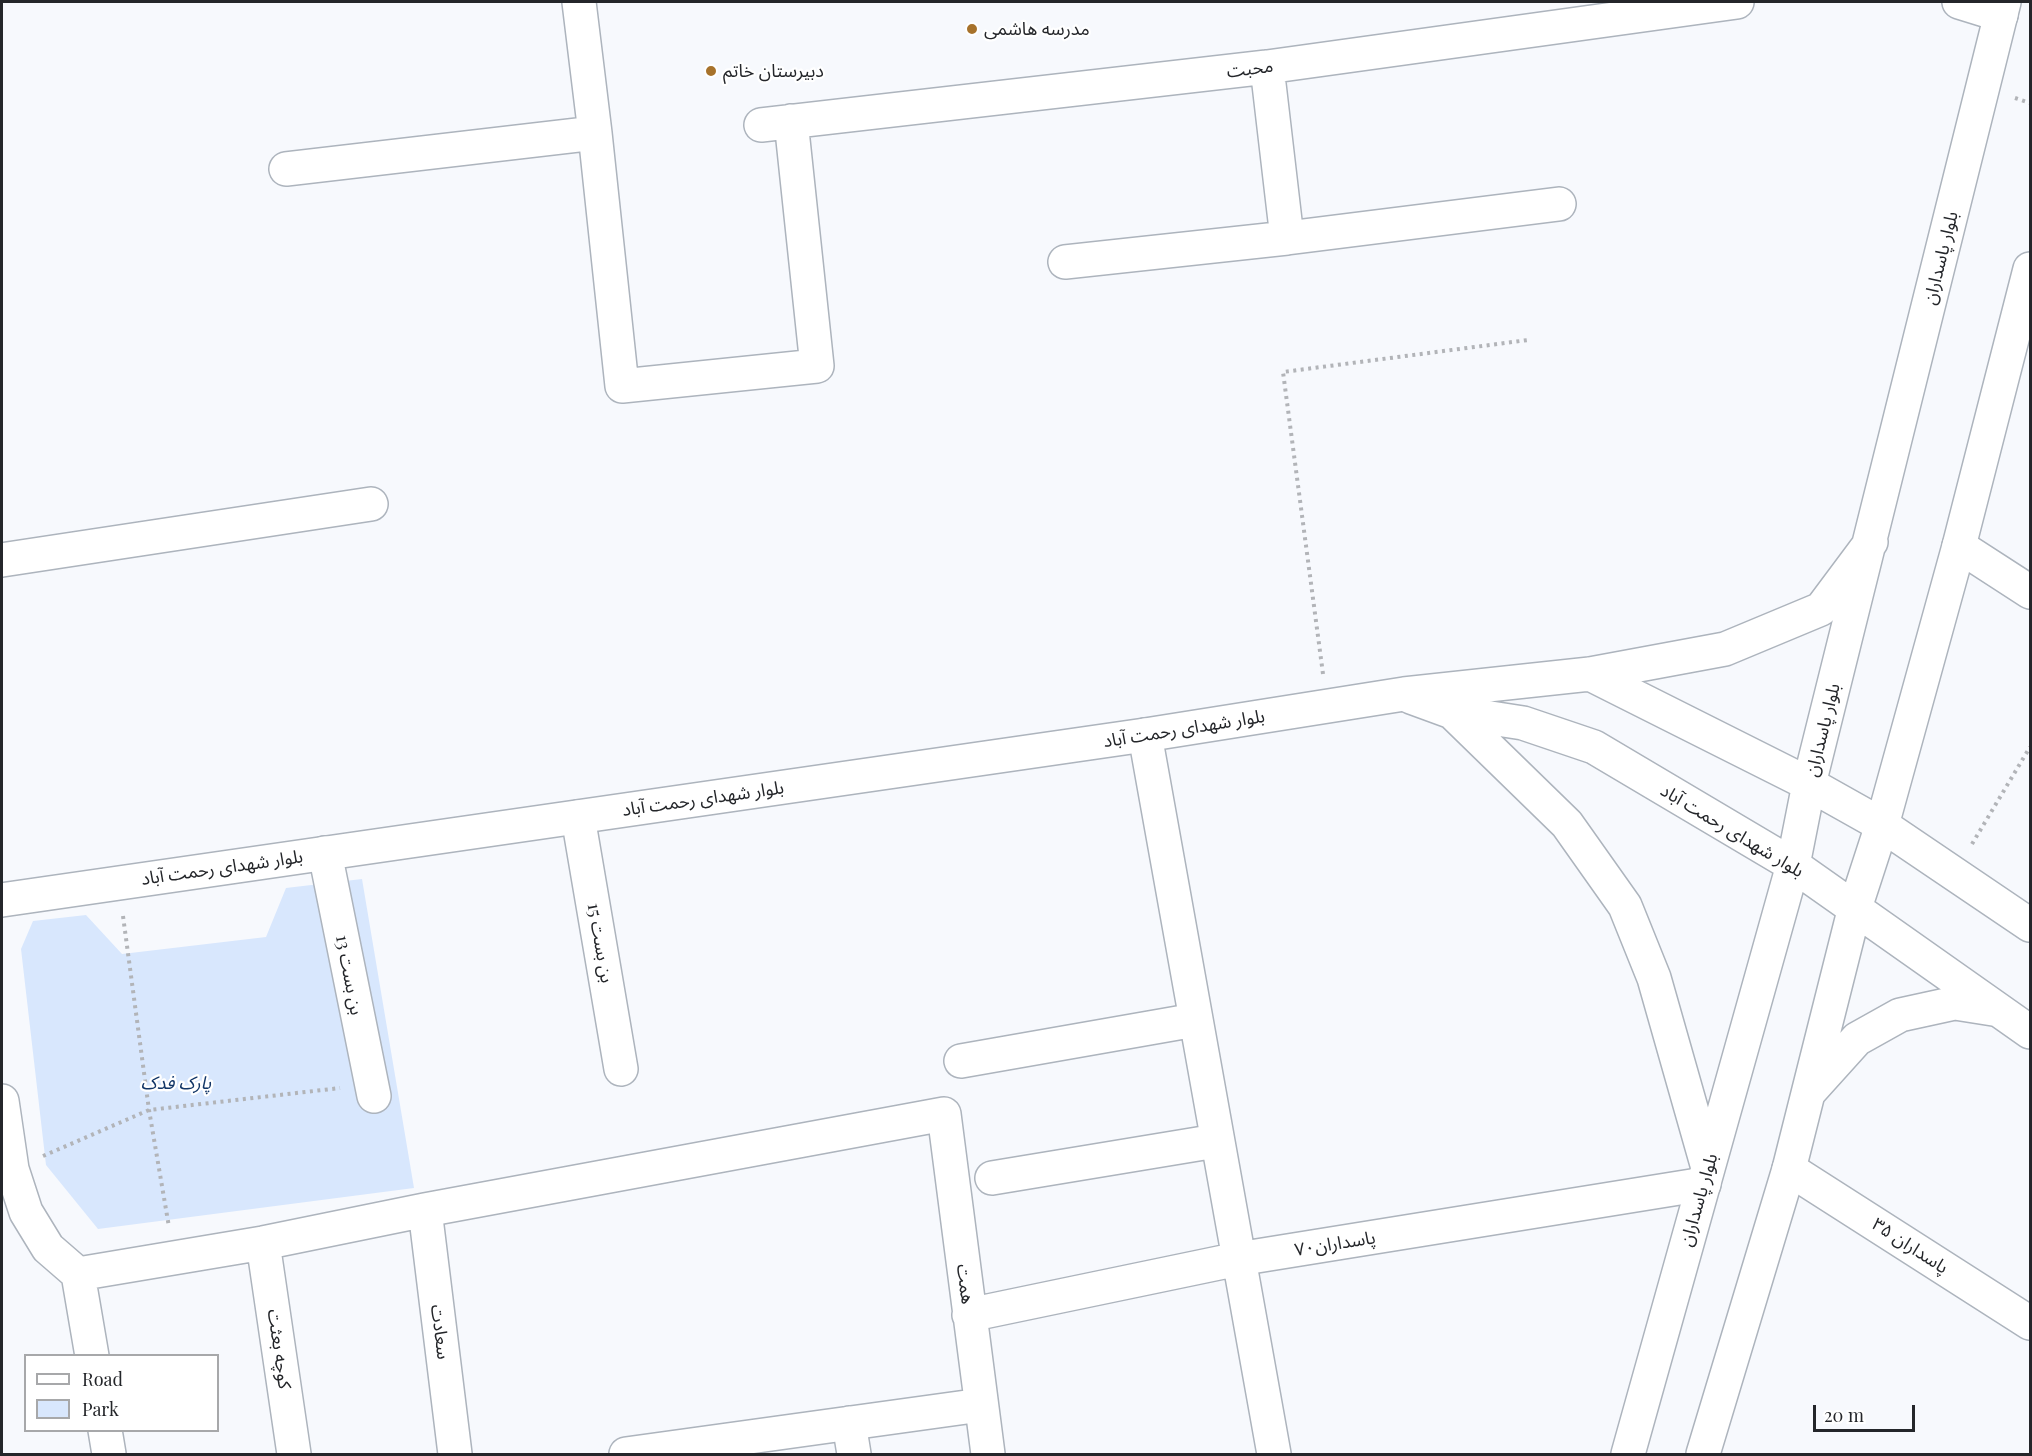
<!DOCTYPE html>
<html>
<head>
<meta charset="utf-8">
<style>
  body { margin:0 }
  #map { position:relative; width:2032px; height:1456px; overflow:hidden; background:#f7f9fd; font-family:"Playfair Display",serif }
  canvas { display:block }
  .frame { position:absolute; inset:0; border:3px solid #24262a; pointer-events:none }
  .legend { position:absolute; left:24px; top:1354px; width:195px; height:78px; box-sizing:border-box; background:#fff; border:2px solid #a7a8aa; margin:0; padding:8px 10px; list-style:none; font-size:18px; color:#24262a }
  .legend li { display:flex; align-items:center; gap:12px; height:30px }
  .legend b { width:30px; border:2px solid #a7a8aa }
  .scale { position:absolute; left:1813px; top:1405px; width:102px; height:27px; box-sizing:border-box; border:3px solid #24262a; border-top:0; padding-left:8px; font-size:18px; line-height:21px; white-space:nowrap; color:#24262a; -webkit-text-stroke:4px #fff; paint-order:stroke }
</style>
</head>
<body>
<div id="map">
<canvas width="2032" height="1456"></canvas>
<div class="frame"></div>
<ul class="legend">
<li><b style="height:8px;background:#fff"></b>Road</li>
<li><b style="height:16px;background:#d8e7fd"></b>Park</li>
</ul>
<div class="scale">20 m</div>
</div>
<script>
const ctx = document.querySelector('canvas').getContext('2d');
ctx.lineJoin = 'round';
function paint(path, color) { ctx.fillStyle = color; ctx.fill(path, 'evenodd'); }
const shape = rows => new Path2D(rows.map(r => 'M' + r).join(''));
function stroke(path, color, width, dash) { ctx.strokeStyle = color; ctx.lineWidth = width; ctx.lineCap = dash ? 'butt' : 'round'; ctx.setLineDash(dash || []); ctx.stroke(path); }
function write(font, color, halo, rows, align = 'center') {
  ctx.font = font + ' "Playfair Display","Noto Sans Arabic",serif'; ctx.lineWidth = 4.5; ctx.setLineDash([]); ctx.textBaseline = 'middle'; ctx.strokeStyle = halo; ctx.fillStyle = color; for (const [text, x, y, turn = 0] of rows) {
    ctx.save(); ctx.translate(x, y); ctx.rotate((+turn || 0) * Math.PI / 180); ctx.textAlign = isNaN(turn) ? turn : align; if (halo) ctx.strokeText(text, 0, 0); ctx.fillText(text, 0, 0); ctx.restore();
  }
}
const green = shape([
  [362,879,414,1188,98,1229,46,1165,21,949,33,921,86,915,122,954,266,937,286,888]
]);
const path = shape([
  [2015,98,2030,103],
  [1323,674,1283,372,1528,340],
  [1972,844,2030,747],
  [123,916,149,1110,169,1227],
  [43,1156,149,1110,340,1088]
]);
const street = shape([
  [1959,2,2001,15],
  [761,125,1267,67,1737,2],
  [595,133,622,386,817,366,791,121],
  [286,169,595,133,579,2],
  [1287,238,1559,204],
  [1065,262,1287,238,1267,67],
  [1959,546,2030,592],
  [2,560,371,504],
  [1145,735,1274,1454],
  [578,817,621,1069],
  [325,853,374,1096],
  [961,1061,1195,1020],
  [2,1101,12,1169,26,1212,48,1248,78,1274],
  [1789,1169,2030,1323],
  [992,1178,1216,1141],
  [425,1210,455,1454],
  [263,1243,294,1454],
  [78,1274,263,1243,425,1210,944,1114,988,1454],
  [78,1274,92,1356],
  [969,1315,1238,1259,1704,1184],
  [849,1423,854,1454],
  [105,1430,109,1454],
  [626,1454,981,1405]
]);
const secondary = shape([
  [1590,674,1809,784,1882,825,2030,925],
  [1411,697,1452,712,1523,723,1594,747,1793,865,2030,1032],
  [1452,712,1567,824,1625,906,1654,978,1708,1168],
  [2,900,1145,735,1404,694,1590,674,1725,649,1821,609,1871,542],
  [1811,1090,1857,1039,1900,1015,1955,1003,1993,1009],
  [1628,1454,1793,865,1809,784,2004,2],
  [1703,1454,1789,1169,1854,911,1882,825,1959,546,2030,269]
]);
const markers = [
  [972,29,6,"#a7722b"],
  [711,71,6,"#a7722b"]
];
const poiNames = [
  ["مدرسه هاشمی",984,29],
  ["دبیرستان خاتم",723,71]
];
const streetNames = [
  ["محبت",1250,69,-7],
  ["بلوار پاسداران",1941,258,-76],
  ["بلوار شهدای رحمت آباد",1184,729,-9],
  ["بلوار پاسداران",1823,730,-76],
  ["بلوار شهدای رحمت آباد",703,799,-8],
  ["بلوار شهدای رحمت آباد",1732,831,31],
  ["بلوار شهدای رحمت آباد",222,868,-8],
  ["بن بست 15",600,943,80],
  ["بن بست 13",349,975,79],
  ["بلوار پاسداران",1699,1200,-74],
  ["پاسداران۷۰",1335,1244,-9],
  ["پاسداران ۳۵",1910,1246,33],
  ["همت",965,1284,83],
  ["سعادت",440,1332,83],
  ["کوچه بعثت",279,1349,82]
];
const parkNames = [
  ["پارک فدک",176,1083]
];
paint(green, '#d8e7fd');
stroke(street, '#adb4bd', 36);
stroke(secondary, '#adb4bd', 36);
stroke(path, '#b2b4b8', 4, [3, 4.5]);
stroke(street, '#fff', 33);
stroke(secondary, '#fff', 33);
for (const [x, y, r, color] of markers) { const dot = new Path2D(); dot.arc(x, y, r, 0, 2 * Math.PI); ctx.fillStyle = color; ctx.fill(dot); stroke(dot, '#fff', 2); }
write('18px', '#24262a', '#fff', poiNames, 'left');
write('18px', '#24262a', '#fff', streetNames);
write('italic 18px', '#123667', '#fff', parkNames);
</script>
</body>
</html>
